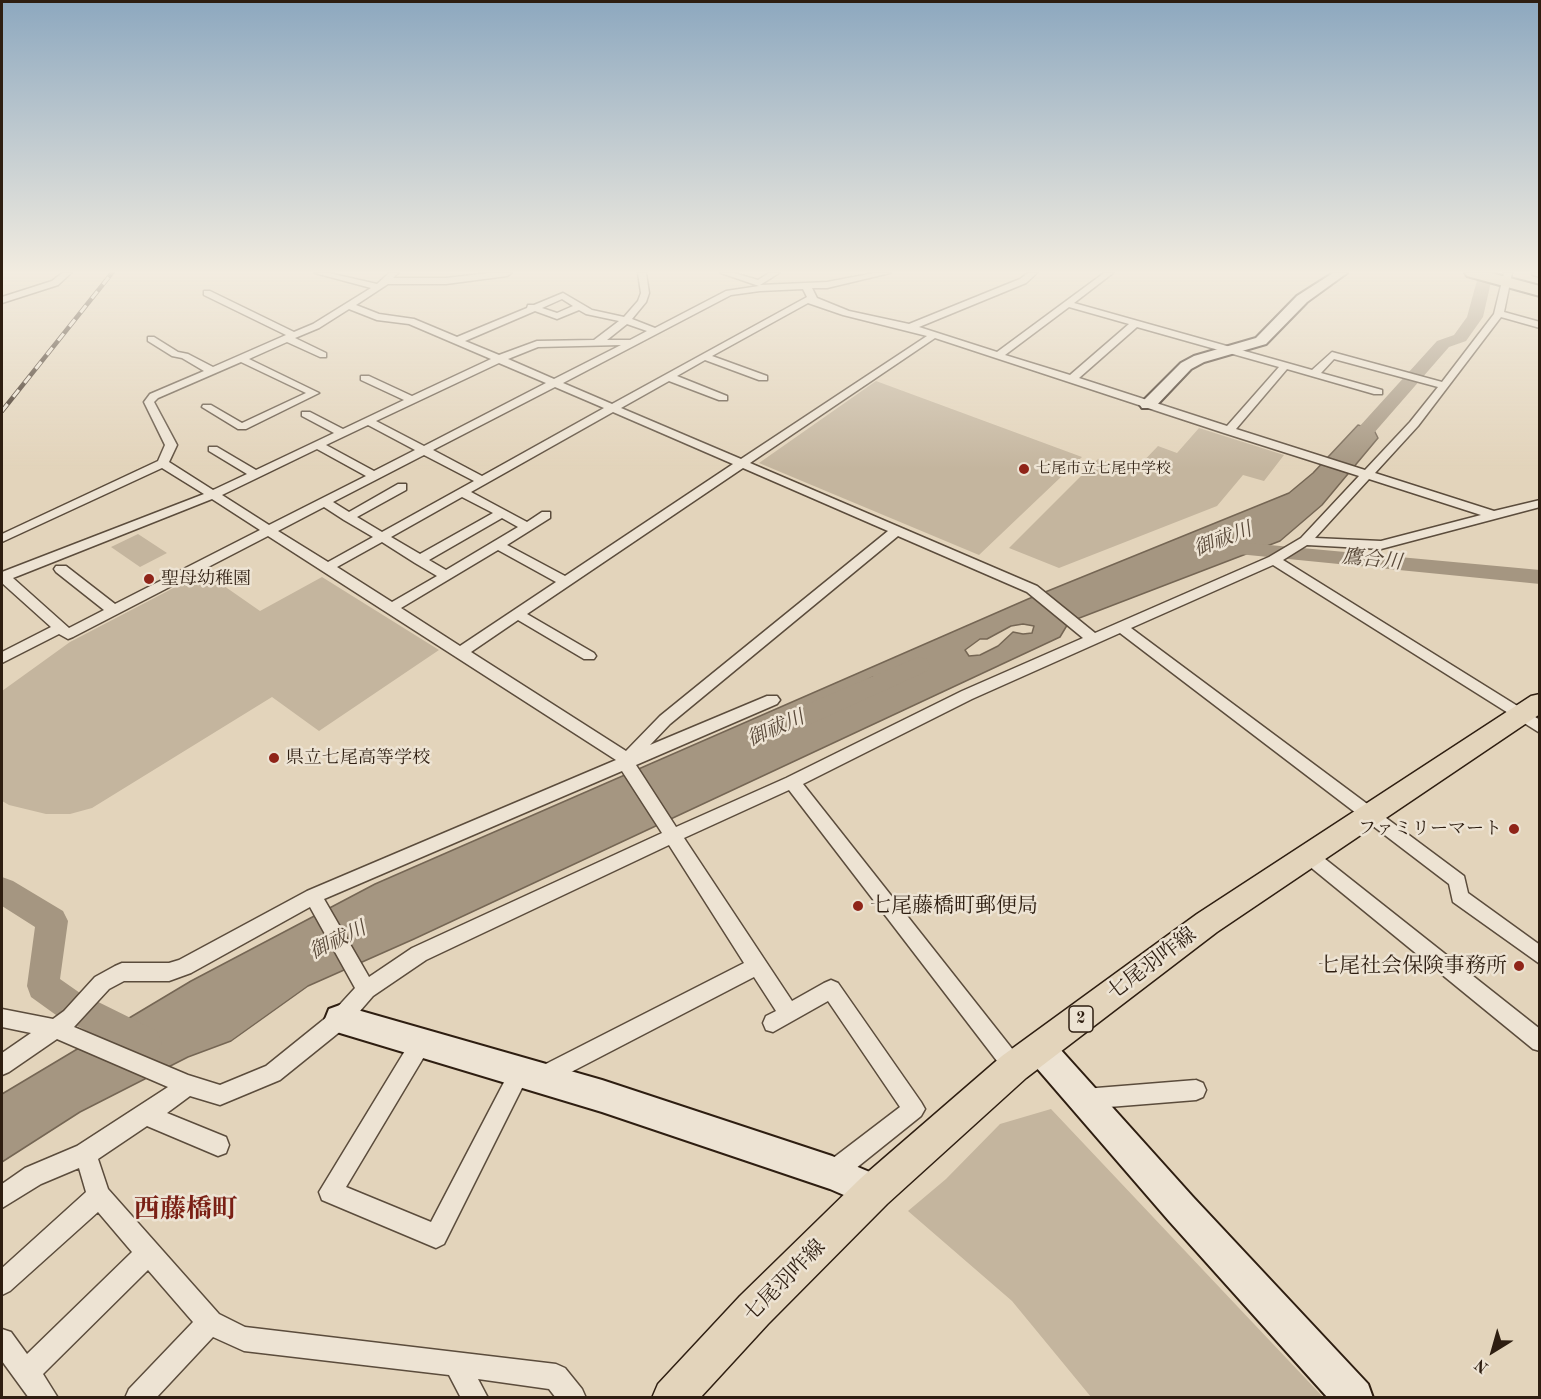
<!DOCTYPE html>
<html>
<head>
<meta charset="utf-8">
<style>
  body { margin:0 }
  #map { position:relative; width:1541px; height:1399px; overflow:hidden; background:#e3d4bb; font-family:"Old Standard TT",serif }
  canvas { display:block }
  .frame { position:absolute; inset:0; border:3px solid #2e1e11; pointer-events:none }
  .north { position:absolute; left:1463px; top:1321px; width:60px; height:60px; -webkit-text-stroke:4px #ede3d3; paint-order:stroke; rotate:217deg; font-size:16px; font-weight:700; line-height:24px; text-align:center; color:#2e1e11 }
  .north::after { content:''; display:block; margin:auto; width:21px; height:27px; background:#2e1e11; clip-path:polygon(50% 0,100% 100%,50% 72%,0 100%) }
</style>
</head>
<body>
<div id="map">
<canvas width="1541" height="1399"></canvas>
<div class="frame"></div>
<div class="north">N</div>
</div>
<script>
const ctx = document.querySelector('canvas').getContext('2d');
ctx.lineJoin = 'round';
function paint(path, color) { ctx.fillStyle = color; ctx.fill(path, 'evenodd'); }
const shape = rows => new Path2D(rows.map(r => 'M' + r).join(''));
function stroke(path, color, width, dash) { ctx.strokeStyle = color; ctx.lineWidth = width; ctx.lineCap = dash ? 'butt' : 'round'; ctx.setLineDash(dash || []); ctx.stroke(path); }
function write(font, color, halo, rows, align = 'center') {
  ctx.font = font + ' "Old Standard TT","Noto Serif JP",serif'; ctx.lineWidth = 5; ctx.setLineDash([]); ctx.textBaseline = 'middle'; ctx.strokeStyle = halo; ctx.fillStyle = color; for (const [text, x, y, turn = 0] of rows) {
    ctx.save(); ctx.translate(x, y); ctx.rotate((+turn || 0) * Math.PI / 180); ctx.textAlign = isNaN(turn) ? turn : align; if (halo) ctx.strokeText(text, 0, 0); ctx.fillText(text, 0, 0); ctx.restore();
  }
}
const green = shape([
  [876,381,1082,457,979,555,759,463],
  [1199,428,1284,455,1264,481,1243,475,1217,506,1059,568,1009,548,1098,459,1133,472,1158,446,1177,453],
  [138,534,167,553,140,567,111,547],
  [204,572,260,611,322,577,439,650,319,731,272,697,92,808,70,814,46,814,9,805,2,801,2,691,70,642],
  [1051,1109,1323,1397,1091,1397,1012,1301,908,1211,946,1179,1000,1124]
]);
const water = shape([
  [1358,425,1374,430,1378,438,1322,505,1280,541,1069,622,1060,637,414,939,308,986,231,1041,188,1057,80,1112,2,1162,2,1094,191,981,375,884,1028,599,1289,493,1313,473,1358,425],
  [1023,624,1034,626,1032,633,1023,634,1013,632,998,646,980,655,969,656,965,650,980,639,987,639,1011,626,1023,624],
  [884,676,887,677,884,682,857,698,824,712,822,710,842,693,873,677,884,676]
]);
const river = shape([
  [1479,273,1493,273,1483,317,1466,341,1449,347,1353,457,1339,457,1336,453,1339,449,1437,341,1454,335,1467,317,1479,273],
  [1226,541,1540,570,1540,584,1218,552,1215,547,1218,542,1226,541],
  [918,657,927,659,930,665,927,671,802,728,793,730,784,728,780,721,784,714,918,657],
  [2,877,13,881,63,911,68,921,60,979,80,993,157,1031,162,1043,157,1055,145,1059,133,1055,56,1015,31,997,27,986,35,927,2,906,2,877]
]);
const street = shape([
  [62,273,71,273,58,285,2,303,2,297,52,281,62,273],
  [315,273,329,273,377,284,389,273,398,273,393,278,446,278,489,273,511,273,507,276,446,284,388,284,356,305,379,314,414,319,457,337,527,308,528,305,534,305,563,293,592,310,624,317,638,301,641,293,638,273,646,273,649,293,646,302,632,319,655,328,726,291,759,286,721,273,734,273,758,280,769,273,779,273,760,285,827,282,874,273,890,273,827,288,812,288,817,298,849,311,909,324,1020,279,1028,273,1037,273,1026,283,919,327,997,352,1104,273,1113,273,1074,303,1312,370,1332,352,1442,382,1494,314,1504,273,1512,273,1504,312,1540,322,1540,328,1501,317,1418,426,1375,473,1494,511,1540,500,1540,507,1381,549,1307,545,1283,560,1540,720,1540,733,1273,565,1131,628,1464,876,1468,893,1540,945,1540,964,1453,902,1449,884,1120,633,972,699,803,784,1021,1060,1024,1067,1021,1074,1014,1077,1007,1074,789,790,684,838,792,1001,824,983,831,980,838,983,921,1102,925,1109,921,1116,840,1181,832,1184,824,1181,821,1173,824,1165,900,1107,828,1001,773,1032,766,1030,763,1023,766,1016,776,1011,754,977,548,1084,541,1087,534,1084,531,1077,534,1070,744,963,669,845,426,960,373,996,347,1026,280,1080,220,1105,190,1096,167,1113,226,1137,229,1145,226,1153,218,1156,147,1126,98,1159,108,1189,219,1314,245,1327,556,1364,565,1368,582,1389,586,1398,556,1398,549,1389,478,1379,488,1398,461,1398,449,1375,244,1351,213,1337,156,1398,125,1398,129,1389,193,1322,148,1270,43,1374,58,1398,29,1398,2,1361,2,1329,11,1332,27,1354,132,1252,98,1212,10,1291,2,1295,2,1268,86,1192,79,1168,41,1184,2,1208,2,1184,25,1168,77,1146,168,1087,57,1039,9,1072,2,1075,2,1053,31,1033,2,1027,2,1009,53,1019,64,1011,95,977,115,966,122,963,169,963,179,960,307,891,616,760,268,536,73,637,68,639,59,634,2,663,2,652,51,627,2,583,2,572,204,494,162,468,2,542,2,534,158,461,165,445,144,402,150,394,204,371,182,358,172,356,148,341,148,337,154,337,178,352,188,354,213,367,286,335,204,295,204,291,210,291,294,332,313,324,371,288,315,273],
  [803,289,807,297,612,404,563,383,731,295,760,291,803,289],
  [562,299,573,306,557,313,542,308,562,299],
  [808,303,843,315,927,336,741,459,621,408,669,381,719,400,727,400,727,396,677,376,705,360,759,380,767,380,767,376,712,356,808,303],
  [1069,307,1129,324,1070,375,1005,355,1069,307],
  [349,309,377,320,409,324,491,359,412,396,369,376,361,376,361,380,404,400,343,429,310,412,302,412,302,416,334,433,256,470,217,447,209,447,209,451,247,474,213,490,169,462,177,445,154,402,158,398,241,362,306,393,242,423,211,405,203,405,202,407,238,429,246,429,319,393,249,359,287,342,320,357,326,357,326,353,295,338,319,328,349,309],
  [579,310,586,314,619,321,594,340,537,341,499,355,465,341,535,311,557,319,579,310],
  [627,324,647,331,630,340,607,340,627,324],
  [1137,327,1279,367,1227,426,1079,378,1137,327],
  [935,338,1224,433,1359,476,1301,538,1269,557,1095,633,1037,586,750,463,935,338],
  [621,345,554,379,508,359,538,347,621,345],
  [1334,359,1438,387,1410,422,1365,470,1236,429,1287,369,1374,394,1382,394,1382,390,1321,373,1334,359],
  [499,363,546,383,424,446,376,421,499,363],
  [555,387,604,408,482,476,433,450,555,387],
  [613,412,733,464,565,576,507,545,550,518,550,512,542,512,527,522,471,492,613,412],
  [368,425,415,450,374,471,326,445,368,425],
  [317,449,366,476,269,525,222,495,317,449],
  [424,455,474,481,382,532,357,517,406,490,406,484,398,484,349,512,333,502,424,455],
  [743,468,888,531,660,716,626,751,471,652,518,620,584,659,594,659,596,656,594,653,527,614,743,468],
  [1369,479,1481,515,1381,541,1315,538,1369,479],
  [462,497,493,513,420,554,391,537,462,497],
  [212,499,260,530,115,604,66,566,56,566,54,569,56,572,104,610,69,628,13,578,212,499],
  [324,507,344,520,373,537,328,562,278,531,324,507],
  [502,518,518,527,446,570,429,560,502,518],
  [898,536,1027,592,1083,638,962,691,786,778,676,827,636,765,777,704,780,700,777,696,767,696,650,745,670,724,898,536],
  [382,542,415,563,437,576,392,602,337,567,382,542],
  [498,550,556,582,460,646,401,608,498,550],
  [622,771,662,833,412,948,369,977,324,899,622,771],
  [310,907,355,988,333,1012,266,1066,220,1085,188,1075,74,1027,109,989,124,981,169,981,191,973,310,907],
  [1532,273,1540,273,1540,277,1533,275,1532,273],
  [1309,849,1315,851,1540,1029,1540,1051,1533,1049,1303,861,1300,856,1303,851,1309,849],
  [421,1033,428,1036,431,1043,428,1050,346,1187,431,1222,513,1065,520,1062,527,1065,530,1072,444,1244,436,1248,322,1200,319,1192,414,1036,421,1033],
  [1196,1080,1203,1083,1206,1090,1203,1097,1196,1100,1084,1109,1077,1106,1073,1099,1077,1092,1084,1089,1196,1080]
]);
const secondary = shape([
  [1333,273,1347,273,1307,302,1266,344,1204,362,1191,369,1154,408,1142,408,1140,405,1142,402,1181,363,1194,356,1256,338,1297,296,1333,273],
  [340,1005,602,1080,832,1156,886,1179,891,1191,886,1203,874,1208,830,1189,602,1112,340,1033,329,1029,325,1019,329,1009,340,1005],
  [1040,1034,1051,1039,1193,1197,1368,1384,1373,1398,1328,1398,1169,1221,1029,1059,1025,1049,1029,1039,1040,1034]
]);
const primary = shape([
  [1540,694,1540,714,1217,932,1026,1078,887,1204,768,1324,700,1398,652,1398,658,1384,740,1296,861,1178,1002,1056,1197,914,1531,696,1540,694]
]);
const highway = shape([
  [1465,273,1491,273,1540,286,1540,296,1467,276,1465,273]
]);
const rail = shape([
  [2,411,112,273]
]);
const markers = [
  [1024,469,6,"#8f2418"],
  [149,579,6,"#8f2418"],
  [274,758,6,"#8f2418"],
  [1514,829,6,"#8f2418"],
  [858,906,6,"#8f2418"],
  [1519,966,6,"#8f2418"]
];
const farPoinames = [
  ["七尾市立七尾中学校",1036,469]
];
const shields = [
  [1081,1019,24]
];
const shieldNames = [
  ["2",1081,1019]
];
const poiNames = [
  ["聖母幼稚園",161,579],
  ["県立七尾高等学校",286,758],
  ["ファミリーマート",1502,829,"right"]
];
const waterNames = [
  ["御祓川",1223,540,-21],
  ["鷹合川",1372,560,6],
  ["御祓川",776,729,-24],
  ["御祓川",338,941,-26]
];
const nearPoinames = [
  ["七尾藤橋町郵便局",870,906],
  ["七尾社会保険事務所",1507,966,"right"]
];
const nearStreetnames = [
  ["七尾羽咋線",1152,964,-37],
  ["七尾羽咋線",785,1281,-45]
];
const nearQuarternames = [
  ["西藤橋町",186,1210]
];
paint(green, '#c4b59e');
paint(water, '#a59681');
stroke(water, '#756654', 1.5);
paint(river, '#a59681');
stroke(street, '#5b4c3c', 3);
stroke(secondary, '#2e1e11', 4);
stroke(primary, '#2e1e11', 3);
stroke(highway, '#2e1e11', 4);
paint(street, '#ede3d3');
paint(secondary, '#ede3d3');
paint(primary, '#e3d4bb');
paint(highway, '#e3d4bb');
stroke(rail, '#2e1e11', 4.5);
stroke(rail, '#ede3d3', 3, [9]);
const sky = ctx.createLinearGradient(0, 0, 0, 469);
sky.addColorStop(0, '#8da8bf');
sky.addColorStop(0.58, '#f2ece0');
sky.addColorStop(1, '#f2ece000');
ctx.fillStyle = sky;
ctx.fillRect(0, 0, 1541, 469);
for (const [x, y, r, color] of markers) { const dot = new Path2D(); dot.arc(x, y, r, 0, 2 * Math.PI); ctx.fillStyle = color; ctx.fill(dot); stroke(dot, '#ede3d3', 2); }
write('15px', '#2e1e11', '#ede3d3', farPoinames, 'left');
for (const [x, y, w] of shields) { const box = new Path2D(); box.roundRect(x - w / 2, y - 13, w, 26, 4.5); ctx.fillStyle = '#ede3d3'; ctx.fill(box); stroke(box, '#2e1e11', 1.5); }
write('bold 16px', '#2e1e11', null, shieldNames);
write('18px', '#2e1e11', '#ede3d3', poiNames, 'left');
write('italic 20px', '#584838', '#ede3d3', waterNames);
write('21px', '#2e1e11', '#ede3d3', nearPoinames, 'left');
write('21px', '#2e1e11', '#ede3d3', nearStreetnames);
write('bold 26px', '#7a1f14', '#ede3d3', nearQuarternames);
</script>
</body>
</html>
